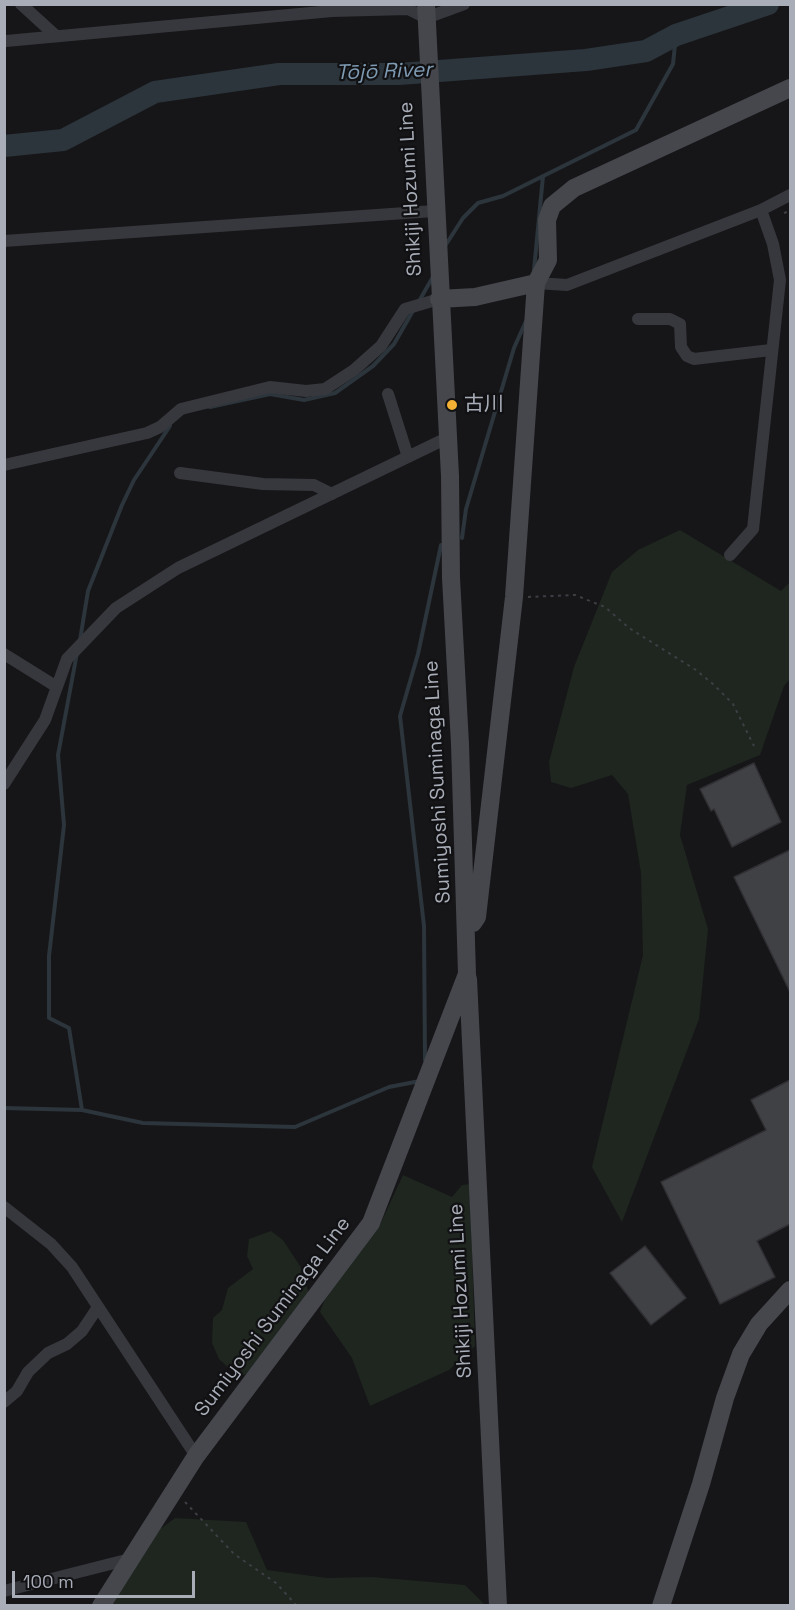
<!DOCTYPE html>
<html>
<head>
<meta charset="utf-8">
<style>
  body { margin:0 }
  #map { position:relative; width:795px; height:1610px; overflow:hidden; background:#161618; font-family:"Space Grotesk",sans-serif }
  canvas { display:block }
  .frame { position:absolute; inset:0; border:6px solid #a8adb8; pointer-events:none }
  .scale { position:absolute; left:12px; top:1571px; width:183px; height:27px; box-sizing:border-box; border:3px solid #a8adb8; border-top:0; padding-left:8px; font-size:18px; line-height:21px; white-space:nowrap; color:#a8adb8; -webkit-text-stroke:4px #111113; paint-order:stroke }
</style>
</head>
<body>
<div id="map">
<canvas width="795" height="1610"></canvas>
<div class="frame"></div>
<div class="scale">100 m</div>
</div>
<script>
const ctx = document.querySelector('canvas').getContext('2d');
ctx.lineJoin = 'round';
function paint(path, color) { ctx.fillStyle = color; ctx.fill(path, 'evenodd'); }
const shape = rows => new Path2D(rows.map(r => 'M' + r).join(''));
function stroke(path, color, width, dash) { ctx.strokeStyle = color; ctx.lineWidth = width; ctx.lineCap = dash ? 'butt' : 'round'; ctx.setLineDash(dash || []); ctx.stroke(path); }
function write(font, color, halo, rows, align = 'center') {
  ctx.font = font + ' "Space Grotesk","Noto Sans JP",sans-serif'; ctx.lineWidth = 4.5; ctx.setLineDash([]); ctx.textBaseline = 'middle'; ctx.strokeStyle = halo; ctx.fillStyle = color; for (const [text, x, y, turn = 0] of rows) {
    ctx.save(); ctx.translate(x, y); ctx.rotate((+turn || 0) * Math.PI / 180); ctx.textAlign = isNaN(turn) ? turn : align; if (halo) ctx.strokeText(text, 0, 0); ctx.fillText(text, 0, 0); ctx.restore();
  }
}
const green = shape([
  [680,530,781,591,790,582,790,679,784,686,760,755,687,785,680,835,708,929,699,1019,622,1222,592,1167,643,955,641,873,628,794,612,775,571,788,551,782,549,762,574,667,612,572,638,550],
  [403,1175,452,1197,462,1185,470,1184,475,1346,449,1370,370,1406,352,1358,320,1312,326,1296,379,1227],
  [271,1231,283,1240,302,1269,308,1291,313,1293,255,1371,238,1377,219,1359,212,1343,213,1318,222,1310,228,1288,253,1269,247,1256,249,1239],
  [175,1518,246,1522,267,1570,327,1578,372,1577,465,1585,485,1605,103,1606,139,1545]
]);
const stream = shape([
  [445,246,463,218,478,203,503,196,636,130,673,64,676,35],
  [534,270,543,176],
  [418,303,434,275],
  [210,407,270,394,304,400,335,393,373,366,394,344,414,309],
  [462,538,466,509,514,348,526,321],
  [80,640,88,591,122,505,134,480,170,426],
  [77,653,58,755,64,825,49,956,49,1018,69,1028,82,1110],
  [425,1060,424,926,400,716,418,654,441,545],
  [4,1108,82,1110,143,1123,295,1127,389,1087,420,1081]
]);
const river = shape([
  [4,146,63,140,155,92,279,74,399,74,586,60,646,51,676,35,768,4]
]);
const building = shape([
  [754,763,781,822,732,847,714,809,711,811,700,789,754,763],
  [790,850,790,992,734,877,790,850],
  [790,1080,790,1224,757,1241,775,1277,720,1304,661,1182,766,1130,751,1100,790,1080],
  [645,1246,686,1298,651,1325,610,1273,645,1246]
]);
const path = shape([
  [784,213,790,211],
  [528,597,575,595,605,607,629,628,696,670,714,685,733,704,754,746],
  [185,1502,234,1554,276,1583,297,1606]
]);
const street = shape([
  [21,4,56,36],
  [6,41,332,11,408,9,426,18,464,4],
  [4,241,434,211],
  [536,283,567,285,761,210,790,195],
  [638,319,670,319,680,324,681,347,687,356,694,359,771,350],
  [388,394,408,457],
  [4,465,147,433,160,427,181,409,270,387,306,391,325,389,354,370,381,346,405,309,439,299],
  [180,473,263,484,314,485,332,494],
  [730,555,753,529,780,280,773,244,761,210],
  [4,654,57,687],
  [4,784,45,720,67,659,116,608,178,568,447,438],
  [4,1207,51,1244,72,1267,196,1456],
  [4,1402,17,1391,28,1372,48,1353,67,1344,82,1331,98,1307],
  [4,1591,130,1559]
]);
const secondary = shape([
  [439,299,475,297,536,283,548,260,547,220,552,206,574,188,790,88],
  [473,923,477,917,514,597,536,283],
  [468,979,498,1606],
  [101,1606,196,1456,371,1223,467,974,460,744,451,578,450,476,426,4],
  [661,1606,701,1484,725,1398,741,1354,759,1324,790,1290]
]);
const markers = [
  [452,405,6,"#f2b134"]
];
const streetNames = [
  ["Shikiji Hozumi Line",411,189,-93],
  ["Sumiyoshi Suminaga Line",438,782,-93],
  ["Shikiji Hozumi Line",461,1291,-93],
  ["Sumiyoshi Suminaga Line",273,1317,-53]
];
const poiNames = [
  ["古川",464,405]
];
const waterNames = [
  ["Tōjō River",384,72,-2]
];
paint(green, '#1e261f');
stroke(stream, '#2c353c', 4);
stroke(river, '#2c353c', 22);
paint(building, '#404145');
stroke(building, '#303034', 1.5);
stroke(path, '#3d3f44', 2, [3, 4.5]);
stroke(street, '#37383d', 12);
stroke(secondary, '#45474d', 18);
for (const [x, y, r, color] of markers) { const dot = new Path2D(); dot.arc(x, y, r, 0, 2 * Math.PI); ctx.fillStyle = color; ctx.fill(dot); stroke(dot, '#111113', 2); }
write('20px', '#a8adb8', '#111113', streetNames);
write('20px', '#a8adb8', '#111113', poiNames, 'left');
write('italic 21px', '#7f9bb3', '#111113', waterNames);
</script>
</body>
</html>
